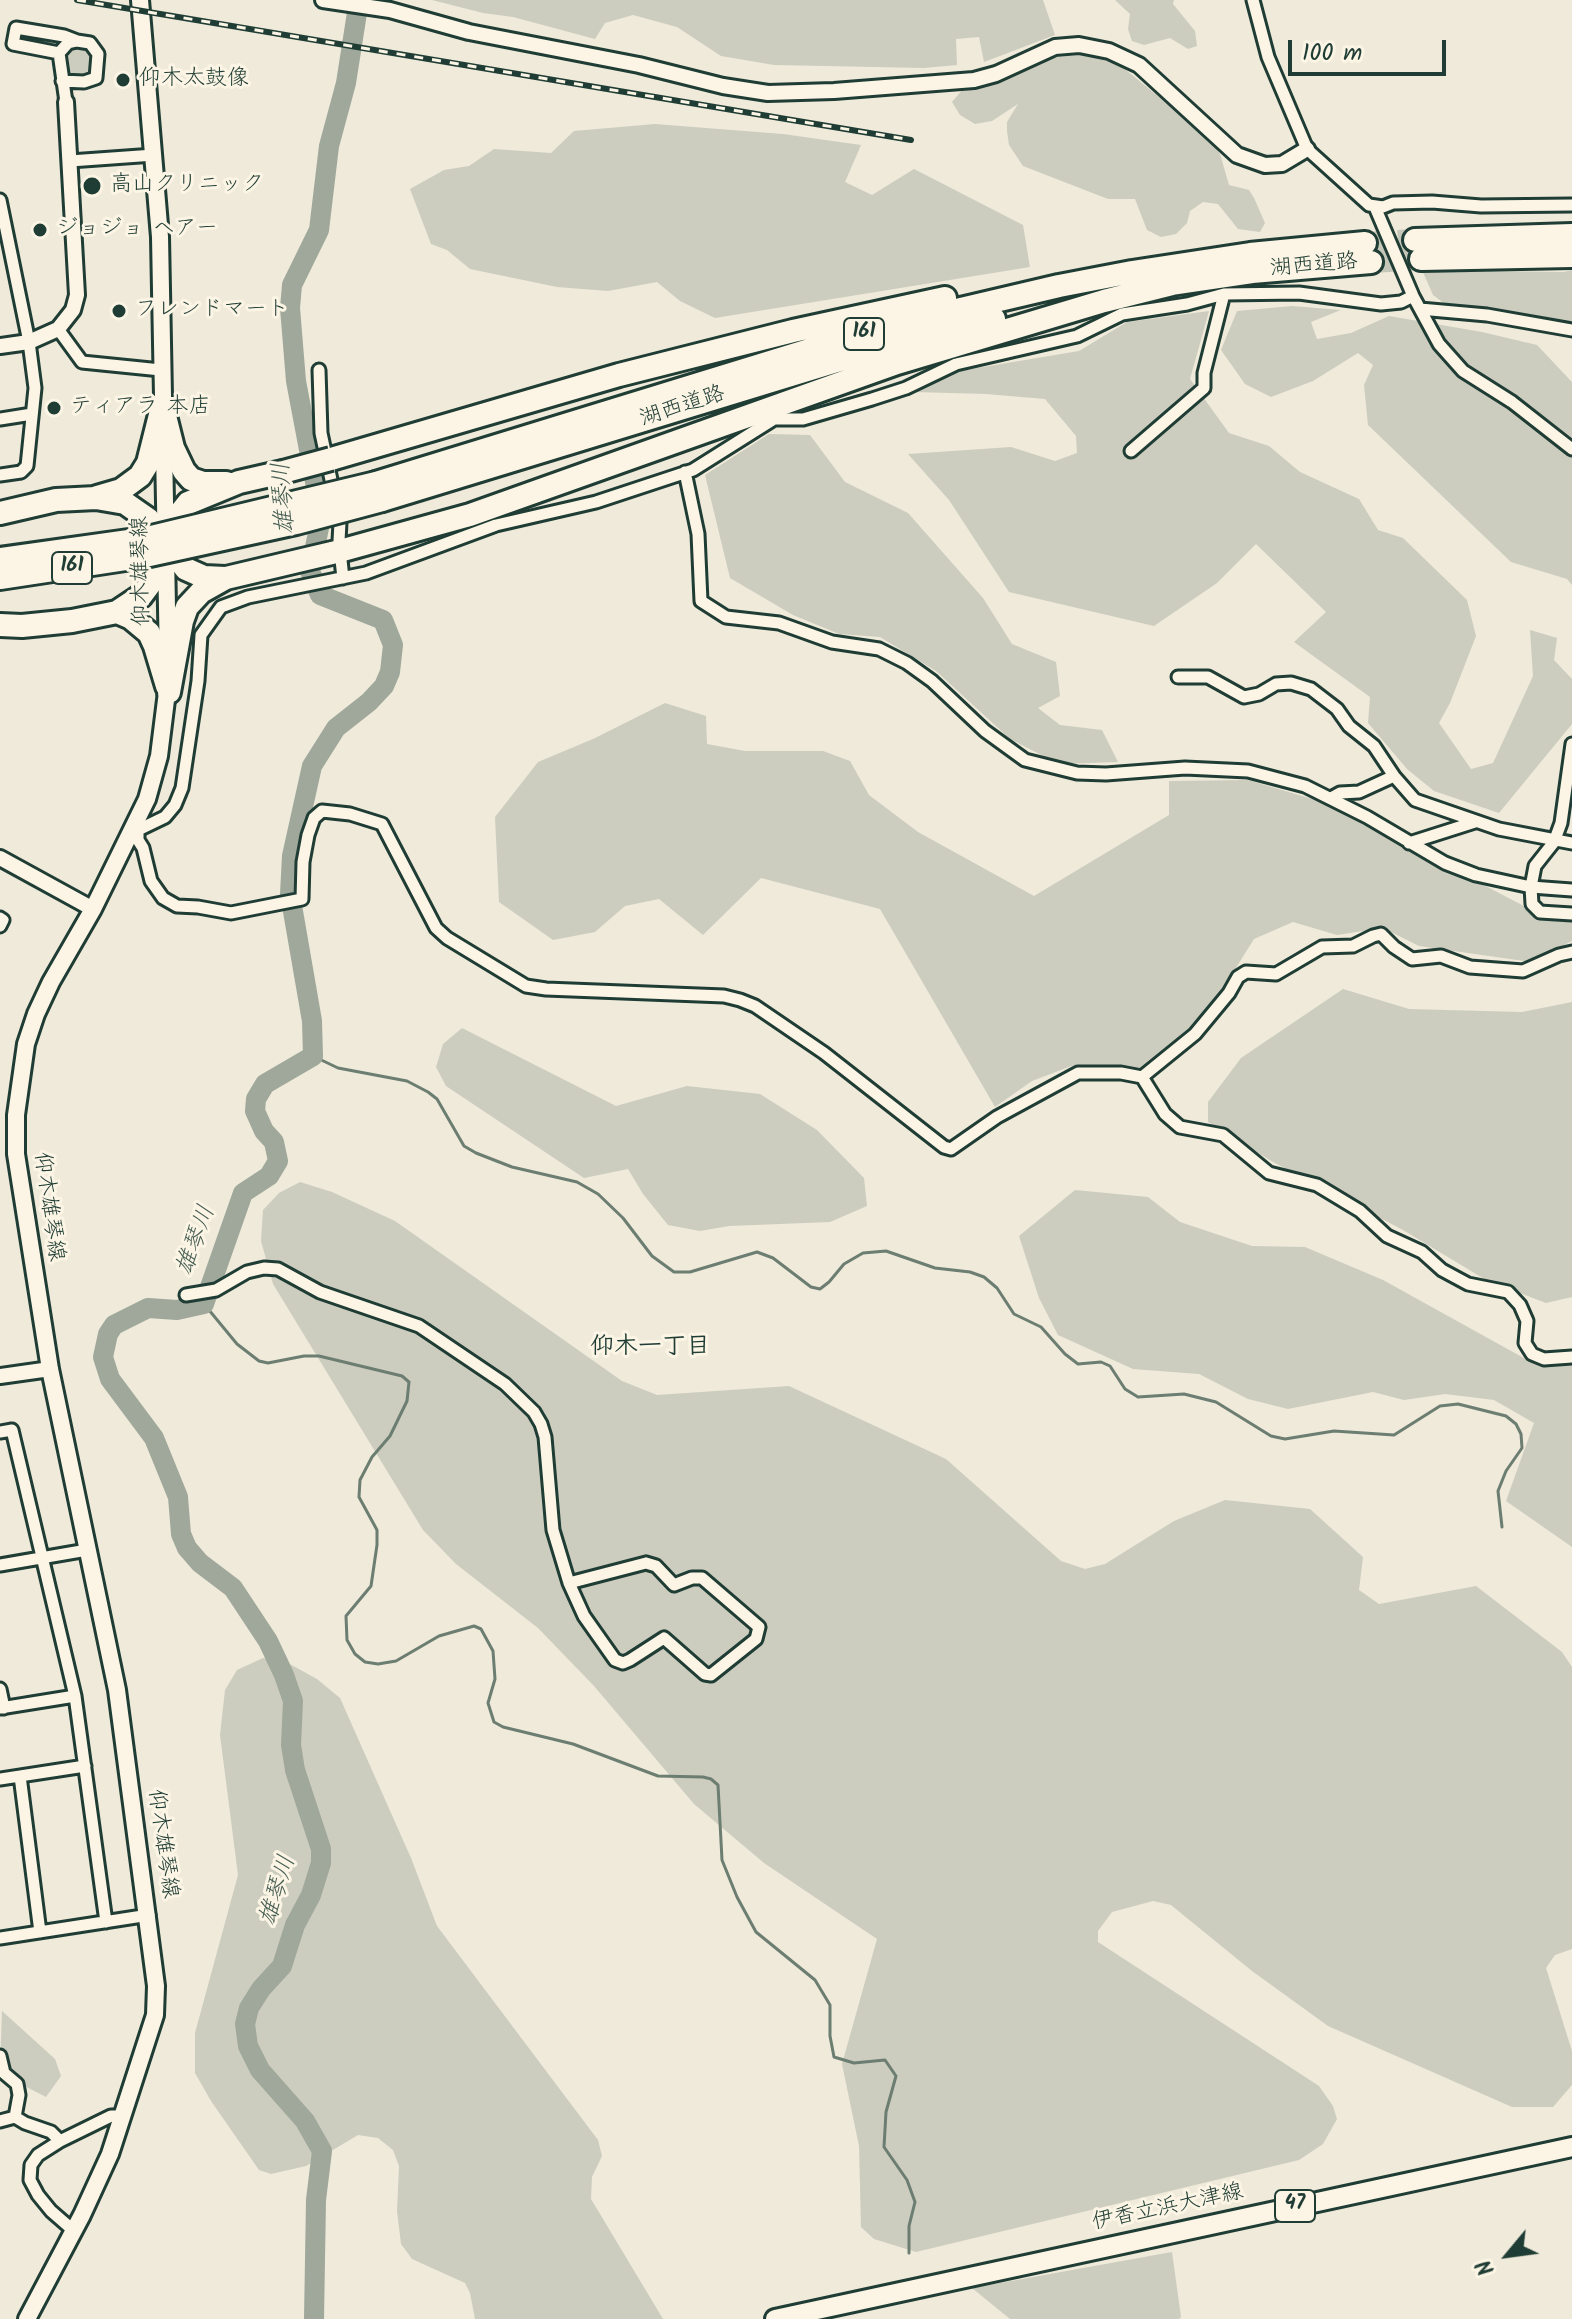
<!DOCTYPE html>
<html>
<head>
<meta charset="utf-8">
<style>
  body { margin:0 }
  #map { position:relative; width:1572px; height:2319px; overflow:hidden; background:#efeada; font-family:Kalam,sans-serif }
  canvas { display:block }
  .north { position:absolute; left:1468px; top:2215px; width:80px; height:80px; -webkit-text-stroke:6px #fcf5e5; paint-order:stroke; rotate:241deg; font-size:22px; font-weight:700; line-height:32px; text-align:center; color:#1f3d34 }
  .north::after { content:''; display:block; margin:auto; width:28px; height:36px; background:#1f3d34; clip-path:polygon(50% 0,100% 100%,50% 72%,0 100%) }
  .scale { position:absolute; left:1288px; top:40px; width:158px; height:36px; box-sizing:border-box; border:4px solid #1f3d34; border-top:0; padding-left:10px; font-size:24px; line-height:28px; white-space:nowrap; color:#1f3d34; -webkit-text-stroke:6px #fcf5e5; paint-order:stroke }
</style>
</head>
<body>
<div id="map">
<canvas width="1572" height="2319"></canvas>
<div class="north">N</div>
<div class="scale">100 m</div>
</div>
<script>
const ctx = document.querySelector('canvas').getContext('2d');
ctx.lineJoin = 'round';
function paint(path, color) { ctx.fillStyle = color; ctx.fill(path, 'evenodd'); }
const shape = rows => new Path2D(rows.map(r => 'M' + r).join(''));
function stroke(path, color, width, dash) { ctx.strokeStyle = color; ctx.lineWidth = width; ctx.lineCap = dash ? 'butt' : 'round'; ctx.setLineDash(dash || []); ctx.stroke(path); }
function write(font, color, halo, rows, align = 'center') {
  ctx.font = font + ' Kalam,"Klee One",sans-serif'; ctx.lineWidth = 6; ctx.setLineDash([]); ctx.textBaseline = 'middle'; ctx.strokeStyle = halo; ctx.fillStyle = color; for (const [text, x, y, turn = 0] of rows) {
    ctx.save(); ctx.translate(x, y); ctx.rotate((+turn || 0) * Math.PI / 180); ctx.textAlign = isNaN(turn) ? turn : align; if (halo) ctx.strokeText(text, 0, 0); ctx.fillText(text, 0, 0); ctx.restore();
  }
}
const green = shape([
  [432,0,1043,0,1055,35,984,62,979,37,956,39,957,65,924,68,774,65,721,56,677,27,633,15,605,23,595,39,513,17,483,13],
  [1115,0,1174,0,1173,4,1195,31,1197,46,1188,49,1170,38,1144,45,1132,41,1128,29,1130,14],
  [72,48,88,50,90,54,91,70,83,77,67,78,63,55],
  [1077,55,1093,55,1121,66,1207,136,1220,154,1229,185,1249,190,1254,198,1265,223,1260,232,1238,229,1218,204,1203,202,1190,211,1187,223,1176,234,1161,237,1147,230,1135,199,1108,199,1023,166,1009,145,1007,131,1007,122,1018,104,992,121,975,124,960,115,952,102,963,89,987,85,1051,58],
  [655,124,783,134,861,145,845,182,872,195,914,169,1023,225,1030,267,715,318,680,301,657,282,608,291,557,287,470,269,447,250,431,244,410,189,444,170,469,166,494,149,551,153,574,131],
  [1422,270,1564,272,1572,270,1572,322,1445,304,1433,295],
  [1292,306,1341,310,1311,322,1317,339,1351,333,1389,316,1482,332,1537,345,1572,382,1572,585,1567,579,1511,562,1368,425,1364,385,1373,365,1358,353,1313,381,1271,397,1245,384,1221,350,1237,311],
  [1209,311,1190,379,1229,433,1269,446,1300,472,1359,499,1378,530,1403,538,1467,600,1476,636,1450,703,1439,723,1471,769,1493,763,1533,676,1530,630,1557,638,1554,660,1572,679,1572,724,1499,813,1434,791,1407,769,1368,723,1370,697,1294,642,1326,612,1256,544,1217,583,1154,626,1009,592,949,500,908,454,1011,447,1055,461,1077,453,1076,436,1045,399,986,394,914,392,959,371,1079,351,1127,322],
  [769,434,810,435,845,482,908,513,983,598,1012,644,1056,662,1060,696,1038,708,1060,725,1102,730,1118,762,1059,764,1010,739,936,671,880,637,839,634,793,615,730,578,705,475],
  [665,703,706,716,707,744,745,751,823,751,850,761,869,795,918,832,1034,896,1169,815,1169,781,1248,780,1326,803,1522,905,1543,920,1572,922,1572,941,1531,962,1419,946,1383,928,1337,935,1293,922,1254,939,1197,1030,1146,1071,1074,1065,1032,1081,995,1107,880,909,761,878,703,935,659,899,625,906,595,932,553,940,499,902,495,817,538,762,593,739],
  [1343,989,1409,1009,1522,1012,1572,1002,1572,1297,1546,1303,1486,1280,1403,1230,1273,1162,1208,1122,1208,1102,1241,1058],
  [462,1028,616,1106,687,1086,760,1094,817,1130,864,1178,867,1206,830,1222,729,1226,700,1231,668,1225,643,1194,628,1169,584,1178,446,1086,436,1067,443,1044],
  [300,1182,332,1192,395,1221,622,1381,657,1395,789,1386,946,1459,1061,1561,1085,1569,1105,1564,1174,1521,1225,1500,1310,1509,1363,1557,1359,1590,1379,1604,1476,1586,1562,1652,1572,1667,1572,1949,1555,1955,1546,1968,1572,2051,1572,2085,1553,2107,1512,2107,1328,2026,1252,1971,1171,1905,1153,1901,1112,1912,1098,1931,1098,1942,1319,2086,1333,2106,1337,2119,1323,2144,1299,2160,916,2252,874,2239,861,2227,859,2146,842,2064,877,1939,764,1863,694,1804,594,1686,538,1628,456,1564,423,1530,273,1284,261,1241,263,1210,279,1193],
  [1075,1190,1148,1197,1180,1222,1252,1246,1305,1247,1383,1280,1540,1367,1572,1361,1572,1547,1506,1501,1534,1423,1494,1400,1445,1394,1404,1400,1373,1392,1288,1409,1248,1399,1199,1374,1133,1369,1058,1335,1039,1298,1019,1236],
  [263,1658,286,1662,317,1679,340,1698,411,1858,437,1926,598,2140,602,2156,592,2177,591,2199,663,2319,475,2319,470,2293,465,2283,412,2259,401,2244,397,2211,399,2166,393,2150,378,2138,358,2135,306,2166,271,2174,259,2170,211,2101,195,2073,195,2033,238,1875,220,1735,225,1690,237,1670],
  [2,2011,55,2059,61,2076,46,2097,7,2077,0,2067],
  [1172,2252,1181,2317,1179,2319,1010,2319,972,2288]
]);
const stream = shape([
  [313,1056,338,1068,407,1081,428,1092,437,1099,464,1146,476,1153,512,1167,577,1182,598,1194,623,1218,652,1256,674,1272,690,1272,757,1252,773,1258,811,1287,820,1289,829,1282,844,1264,863,1253,886,1251,935,1268,970,1272,984,1277,997,1288,1014,1314,1041,1327,1065,1354,1078,1364,1101,1362,1110,1366,1125,1389,1138,1397,1184,1394,1216,1402,1271,1436,1285,1439,1334,1431,1394,1435,1440,1406,1458,1404,1506,1416,1516,1424,1521,1434,1522,1448,1506,1471,1498,1491,1502,1527],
  [204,1304,237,1344,259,1361,268,1363,304,1356,319,1356,402,1376,409,1382,407,1401,390,1436,372,1457,360,1480,359,1497,377,1530,377,1545,371,1586,346,1616,347,1640,355,1654,365,1662,378,1664,396,1661,439,1636,474,1626,481,1629,493,1651,495,1679,488,1703,494,1722,503,1727,573,1744,658,1776,703,1777,711,1779,718,1785,722,1860,737,1897,756,1932,815,1980,830,2005,830,2036,834,2057,854,2063,885,2060,896,2076,886,2112,884,2147,907,2180,915,2202,909,2226,909,2253]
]);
const river = shape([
  [314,2319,316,2200,322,2151,305,2121,260,2070,248,2046,245,2024,249,2008,261,1989,282,1966,295,1925,311,1895,321,1863,321,1849,295,1770,291,1745,293,1701,284,1675,268,1641,233,1588,200,1563,187,1548,181,1534,178,1497,154,1438,110,1379,103,1357,108,1334,114,1325,148,1308,177,1310,204,1304,243,1193,269,1176,278,1161,274,1142,264,1131,255,1111,256,1099,265,1084,313,1056,312,1021,290,894,292,856,312,766,336,728,369,702,384,686,390,672,393,645,383,620,320,595,310,571,319,528,316,487,296,381,290,308,292,285,319,230,329,146,346,83,359,0]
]);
const motorwayTunnel = shape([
  [1365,243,1415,240],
  [1371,262,1421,259]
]);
const minor = shape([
  [1253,0,1268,57,1307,149,1369,205,1383,207,1393,203,1432,202,1481,206,1572,205],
  [59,53,68,43,77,41,90,43,98,54,96,78,84,82,62,81],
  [66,102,59,53,13,44,16,28,64,36,77,41],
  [70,161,154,155],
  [0,200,29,342,35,388,27,466,21,472,0,475],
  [1375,207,1413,296,1439,344,1463,371,1512,402,1572,449],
  [1420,309,1487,315,1572,330],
  [58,329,82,362,161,370],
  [319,370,321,433,340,522,339,541],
  [0,419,32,414],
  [1131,451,1204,388,1204,373,1224,294],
  [685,472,698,534,701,601,726,617,779,623,832,642,879,649,907,663,932,681,985,731,1025,760,1077,773,1106,774,1185,768,1248,771,1305,786,1367,817,1445,863,1476,875,1531,887,1572,890],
  [341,560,343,578],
  [1178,677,1208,677,1244,697,1259,694,1276,684,1291,683,1311,689,1337,709,1349,726,1374,746,1394,776,1415,800,1499,829,1572,843],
  [1572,744,1561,823,1554,842,1535,866,1531,887,1532,904,1540,912,1572,914],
  [1331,798,1340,793,1359,792,1394,776],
  [138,830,138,840,143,848,151,881,163,898,177,906,198,907,231,913,302,899,303,862,308,835,314,818,322,811,350,814,382,824,436,928,447,938,526,986,546,989,724,996,740,1000,755,1006,824,1053,944,1147,951,1149,997,1117,1078,1073,1121,1073,1142,1077,1165,1114,1180,1127,1223,1135,1269,1173,1317,1185,1360,1211,1387,1236,1422,1252,1442,1270,1468,1284,1508,1292,1520,1305,1527,1321,1525,1343,1532,1354,1544,1359,1572,1357],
  [138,830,165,817,175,805,182,788,198,681,201,635,221,607,248,597,366,573,496,525,596,502,693,470,774,419,803,419,872,399,906,388,956,364,1077,336,1122,314,1187,304,1224,294,1299,293,1381,304,1401,302,1413,296],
  [1409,843,1475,822],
  [0,918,3,920,0,926],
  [1142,1077,1195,1034,1229,993,1238,977,1246,972,1276,974,1322,947,1353,946,1373,936,1381,934,1394,947,1412,959,1441,956,1470,967,1523,971,1559,955,1572,952],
  [186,1295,216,1290,247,1272,264,1268,278,1269,320,1292,419,1326,505,1384,534,1412,541,1424,545,1437,553,1530,569,1583],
  [0,1432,12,1430,75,1696,106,1922],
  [646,1563,656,1566,674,1585,692,1578,702,1578,759,1627,756,1639,711,1675,705,1674,664,1638,630,1660,623,1663,615,1660,584,1616,569,1583,646,1563],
  [0,1565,87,1550],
  [0,1689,4,1708],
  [0,1708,75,1696],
  [20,1776,40,1932],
  [0,1779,85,1766],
  [0,1938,149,1915],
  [0,2056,4,2073,17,2084,19,2095,15,2117],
  [0,2121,15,2117,25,2123,51,2132,60,2141],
  [74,2231,51,2211,38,2195,30,2180,31,2165,38,2155,60,2141,111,2116,123,2116]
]);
const tertiary = shape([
  [323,0,390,10,469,32,639,65,723,86,768,93,834,91,974,80,996,74,1055,47,1079,45,1109,51,1139,65,1237,155,1265,165,1282,164,1307,149],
  [0,346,29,342,58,329,73,310,77,295,66,102],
  [0,858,93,909],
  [0,1376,50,1369]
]);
const secondary = shape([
  [140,0,160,237,168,661],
  [27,2319,82,2215,110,2154,155,2015,156,1986,117,1690,50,1369,16,1154,16,1115,26,1044,36,1014,51,982,93,909,147,799,159,756,168,684]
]);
const primary = shape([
  [775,2319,1572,2147]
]);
const motorway = shape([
  [1415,240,1572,235],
  [1421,259,1572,256],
  [1157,286,1252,272,1371,262],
  [162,404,173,448,184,471,191,479,203,483,226,483],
  [331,459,619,375,793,331,945,298],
  [376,483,819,347,944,313,1059,286,1132,272,1250,254,1365,243],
  [97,497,121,490,140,476,148,463,161,411],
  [382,500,876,349,994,319],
  [0,513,56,500,96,498,125,503,148,519,186,569,204,577,225,578],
  [0,559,143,539],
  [0,578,145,556],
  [117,612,131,618,149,633,155,646,167,686],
  [0,625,22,626,72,621,117,612,141,596,153,580,164,542,180,513,188,503,239,482,283,472],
  [169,692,182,621,187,607,201,592,226,578,336,552,470,515,897,363,1104,301,1172,284]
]);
const rail = shape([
  [77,0,911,140]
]);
const motorwayBridge = shape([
  [283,472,331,459],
  [143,539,376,483],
  [145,556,296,523,382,500]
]);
const markers = [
  [123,80,8,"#1f3d34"],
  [92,186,10,"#1f3d34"],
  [40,230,8,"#1f3d34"],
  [119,311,8,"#1f3d34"],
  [54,408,8,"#1f3d34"]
];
const shields = [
  [864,334,40],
  [72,568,40],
  [1295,2206,40]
];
const shieldNames = [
  ["161",864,334],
  ["161",72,568],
  ["47",1295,2206]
];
const poiNames = [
  ["仰木太鼓像",139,80],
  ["高山クリニック",110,186],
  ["ジョジョ ヘアー",56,230],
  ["フレンドマート",135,311],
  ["ティアラ 本店",70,408]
];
const streetNames = [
  ["湖西道路",1314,267,-5],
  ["湖西道路",683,408,-18],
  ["仰木雄琴線",143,571,-91],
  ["仰木雄琴線",47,1207,82],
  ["仰木雄琴線",161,1844,82],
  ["伊香立浜大津線",1168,2209,-12]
];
const waterNames = [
  ["雄琴川",286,498,-94],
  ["雄琴川",198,1241,-70],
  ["雄琴川",280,1891,-73]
];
const neighbourhoodNames = [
  ["仰木一丁目",650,1349]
];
paint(green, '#cccdbf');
stroke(stream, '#6c7d71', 3);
stroke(river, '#9fa89a', 20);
stroke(motorwayTunnel, '#c5c7b9', 22, [22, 11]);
stroke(minor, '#1f3d34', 17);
stroke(tertiary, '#1f3d34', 20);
stroke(secondary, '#1f3d34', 22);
stroke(primary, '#1f3d34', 24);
stroke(motorway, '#1f3d34', 28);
stroke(minor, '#fcf5e5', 11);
stroke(tertiary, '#fcf5e5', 14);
stroke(secondary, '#fcf5e5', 16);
stroke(primary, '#fcf5e5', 18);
stroke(motorway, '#fcf5e5', 22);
stroke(rail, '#1f3d34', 6);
stroke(rail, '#fcf5e5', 3, [9]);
stroke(motorwayBridge, '#1f3d34', 28, []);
stroke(motorwayBridge, '#fcf5e5', 22);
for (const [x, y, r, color] of markers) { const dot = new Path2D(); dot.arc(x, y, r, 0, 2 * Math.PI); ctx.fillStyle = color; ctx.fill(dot); stroke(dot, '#fcf5e5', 3); }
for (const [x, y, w] of shields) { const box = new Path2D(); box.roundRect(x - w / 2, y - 16, w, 32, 6); ctx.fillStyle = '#fcf5e5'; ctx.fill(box); stroke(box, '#1f3d34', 2); }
write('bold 20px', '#1f3d34', null, shieldNames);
write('22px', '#1f3d34', '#fcf5e5', poiNames, 'left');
write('22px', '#1f3d34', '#fcf5e5', streetNames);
write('italic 24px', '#455d53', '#fcf5e5', waterNames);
write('bold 24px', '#1f3d34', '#fcf5e5', neighbourhoodNames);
</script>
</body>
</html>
